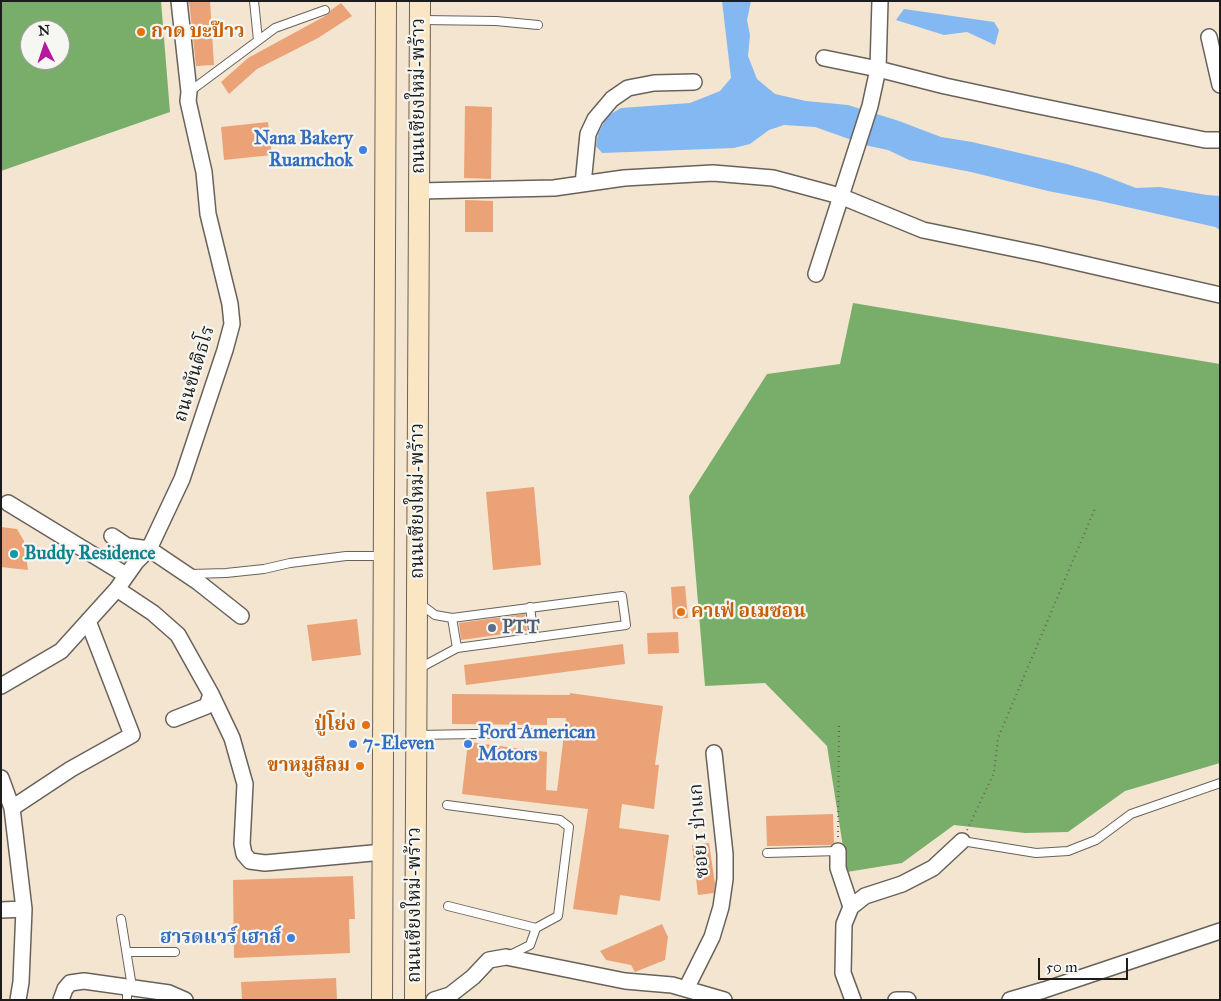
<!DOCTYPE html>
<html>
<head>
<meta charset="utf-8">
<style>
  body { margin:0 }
  #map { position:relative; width:1221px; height:1001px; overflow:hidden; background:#f4e5d0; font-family:"IM FELL Great Primer",serif }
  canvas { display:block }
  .frame { position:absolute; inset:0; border:2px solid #1c1c1c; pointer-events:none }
  .north { position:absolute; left:20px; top:20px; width:50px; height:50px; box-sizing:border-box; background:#f6f6f2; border:1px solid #9f9f9c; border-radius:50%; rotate:356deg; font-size:14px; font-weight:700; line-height:20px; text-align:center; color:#1c1c1c }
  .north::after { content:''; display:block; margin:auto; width:18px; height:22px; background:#b5179e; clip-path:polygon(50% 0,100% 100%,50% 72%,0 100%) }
  .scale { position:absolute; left:1038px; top:958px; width:90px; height:22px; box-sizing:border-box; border:2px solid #1c1c1c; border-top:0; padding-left:6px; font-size:15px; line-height:18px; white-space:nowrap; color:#1c1c1c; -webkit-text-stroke:4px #f6f6f2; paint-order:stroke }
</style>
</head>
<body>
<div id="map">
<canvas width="1221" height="1001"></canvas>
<div class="frame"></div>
<div class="north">N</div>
<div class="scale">50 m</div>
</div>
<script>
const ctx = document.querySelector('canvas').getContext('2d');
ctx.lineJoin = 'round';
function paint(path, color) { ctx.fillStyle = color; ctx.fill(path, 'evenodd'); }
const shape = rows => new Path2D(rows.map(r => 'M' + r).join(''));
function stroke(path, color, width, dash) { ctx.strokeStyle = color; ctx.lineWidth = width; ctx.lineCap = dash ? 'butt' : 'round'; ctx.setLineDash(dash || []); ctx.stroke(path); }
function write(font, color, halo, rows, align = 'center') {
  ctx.font = font + ' "IM FELL Great Primer","Noto Serif Thai",serif'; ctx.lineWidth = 4.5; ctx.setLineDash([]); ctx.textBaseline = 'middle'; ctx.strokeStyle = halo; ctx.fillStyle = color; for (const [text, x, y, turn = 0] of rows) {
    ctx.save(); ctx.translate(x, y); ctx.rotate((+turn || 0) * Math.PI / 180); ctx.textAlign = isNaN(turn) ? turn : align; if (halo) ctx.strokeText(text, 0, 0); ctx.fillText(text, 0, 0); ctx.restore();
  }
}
const forest = shape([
  [1,1,161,1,170,112,1,171],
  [30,30,60,30,60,60,30,60],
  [853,303,1220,364,1220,763,1125,791,1068,832,1025,833,954,825,902,863,847,872,827,746,765,683,705,686,689,496,767,374,840,364]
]);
const water = shape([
  [722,1,751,1,747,20,750,35,748,56,757,79,775,94,806,101,848,105,899,121,941,137,972,142,1067,164,1097,173,1136,188,1160,187,1207,195,1220,196,1220,230,1215,227,1100,201,1048,191,971,172,909,160,888,150,869,146,815,127,784,125,769,130,750,144,734,148,602,153,596,146,598,134,607,116,621,108,690,103,720,91,731,78],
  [904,9,994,22,999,30,995,45,967,32,944,35,896,20]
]);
const building = shape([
  [189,1,210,1,214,65,196,66],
  [341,3,352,16,318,38,257,69,229,94,221,82,248,58,327,15,331,10],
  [465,106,492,107,491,179,464,178],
  [268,122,272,155,224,160,221,127],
  [465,200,493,201,493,232,465,232],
  [534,487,541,565,493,570,486,492],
  [1,527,17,529,24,541,28,570,1,567],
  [685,586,688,618,673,619,671,587],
  [525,614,527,631,461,640,459,623],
  [357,619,361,655,312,661,307,625],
  [678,632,679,653,648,654,647,633],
  [623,644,625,664,466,685,464,665],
  [570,693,663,706,655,765,659,765,654,809,622,804,619,828,669,835,660,901,620,895,617,915,573,909,588,809,462,794,468,742,547,752,546,790,557,791,566,718,547,718,547,725,452,724,452,694,570,695],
  [833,814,834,843,831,845,767,846,766,816],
  [709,843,715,884,714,893,698,895,692,845],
  [353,876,355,919,349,919,350,953,234,958,233,880],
  [662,924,668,937,665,960,635,972,631,965,606,960,600,951],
  [336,978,337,1000,242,1000,241,982]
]);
const path = shape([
  [967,830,994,773,998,738,1096,506],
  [838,837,839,722]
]);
const lane = shape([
  [254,1,258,40],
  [422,20,496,21,538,25],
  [189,92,275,28,325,10],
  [191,574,226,573,264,569,290,563,346,556,383,556],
  [530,607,534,638],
  [452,618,457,648],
  [418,669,457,648,626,625,622,596,452,618,435,615,419,603],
  [417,735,535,733],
  [447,805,560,820,569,827,558,916,536,928,530,945,508,956],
  [962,841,1036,853,1068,851,1096,840,1131,814,1220,783],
  [767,853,838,851],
  [448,906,536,928],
  [121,919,132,987],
  [127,952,175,952],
  [127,1000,127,987]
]);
const street = shape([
  [1209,37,1220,85],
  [824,58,878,69,945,86,1029,104,1205,140,1220,140],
  [583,184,588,134,595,119,612,99,628,88,654,83,694,82],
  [419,191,554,188,624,178,713,173,773,178,840,196,923,230,1040,254,1220,295],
  [816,274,870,106,878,69,880,1],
  [8,503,126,575],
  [112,536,127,546,149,549,198,582,241,616],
  [117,589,153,613,178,635,211,694,207,706,174,719],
  [1,686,61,651,117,589,136,562,149,549,182,479,225,350,232,324,230,304,208,214,204,172,188,101,189,92,179,1],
  [211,694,232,738,245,784,242,844,244,854,250,861,265,863,383,852],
  [1,778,12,808,24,909,21,982,18,1000],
  [12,808,71,769,132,735,88,621],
  [838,851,838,868,851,907],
  [1,910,24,909],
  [686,989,712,937,721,907,725,879,725,854,714,753],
  [61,1000,65,989,70,983,84,981,169,993,185,1000],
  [434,1000,450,995,473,977,489,960,506,957,625,981,672,985,724,1000],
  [853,1000,843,973,844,924,851,907,865,896,902,884,933,868,962,841],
  [896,1000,908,1000],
  [1010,1000,1044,990,1220,931]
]);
const secondary = shape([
  [382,1000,386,1],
  [415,1000,420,1]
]);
const markers = [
  [141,32,5,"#e8710a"],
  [363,150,5,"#3f7fe0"],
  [14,554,5,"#0f9aa8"],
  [681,612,5,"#e8710a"],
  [492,628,5,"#5c6f8a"],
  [366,725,5,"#e8710a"],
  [353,744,5,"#3f7fe0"],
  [468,744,5,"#3f7fe0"],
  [360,766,5,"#e8710a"],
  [291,938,5,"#3f7fe0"]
];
const foodNames = [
  ["กาด บะป๊าว",151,32],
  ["คาเฟ่ อเมซอน",691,612],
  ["ปู่โย่ง",356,725,"right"],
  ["ขาหมูสีลม",350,766,"right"]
];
const streetNames = [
  ["ถนนเชียงใหม่-พร้าว",419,96,-90],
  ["ถนนขันติธโร",195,374,-73],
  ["ถนนเชียงใหม่-พร้าว",418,501,-90],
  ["ซอย 1 ป่าแก",700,831,-94],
  ["ถนนเชียงใหม่-พร้าว",415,905,-90]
];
const shopNames = [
  ["Nana Bakery",353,139],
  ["Ruamchok",353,161],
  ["Ford American",478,733,"left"],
  ["Motors",478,755,"left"],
  ["7-Eleven",363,744,"left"],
  ["ฮารดแวร์ เฮาส์",281,938]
];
const cultureNames = [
  ["Buddy Residence",24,554]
];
const serviceNames = [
  ["PTT",502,628]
];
paint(forest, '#79ae6a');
paint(water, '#84b8f2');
paint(building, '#eaa276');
stroke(lane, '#68625b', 10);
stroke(street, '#68625b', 18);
stroke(secondary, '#68625b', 22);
stroke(path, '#68625b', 2, [1, 4]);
stroke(lane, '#fff', 8);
stroke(street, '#fff', 15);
stroke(secondary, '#fbe6c4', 20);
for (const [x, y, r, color] of markers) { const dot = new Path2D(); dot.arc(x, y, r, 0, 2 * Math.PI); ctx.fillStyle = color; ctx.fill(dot); stroke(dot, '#f6f6f2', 2); }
write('bold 19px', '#c56008', '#f6f6f2', foodNames, 'left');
write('19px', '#1c1c1c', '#f6f6f2', streetNames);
write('bold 19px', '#366cbe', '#f6f6f2', shopNames, 'right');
write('bold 19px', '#0d838f', '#f6f6f2', cultureNames, 'left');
write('bold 19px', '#4e5e75', '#f6f6f2', serviceNames, 'left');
</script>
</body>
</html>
